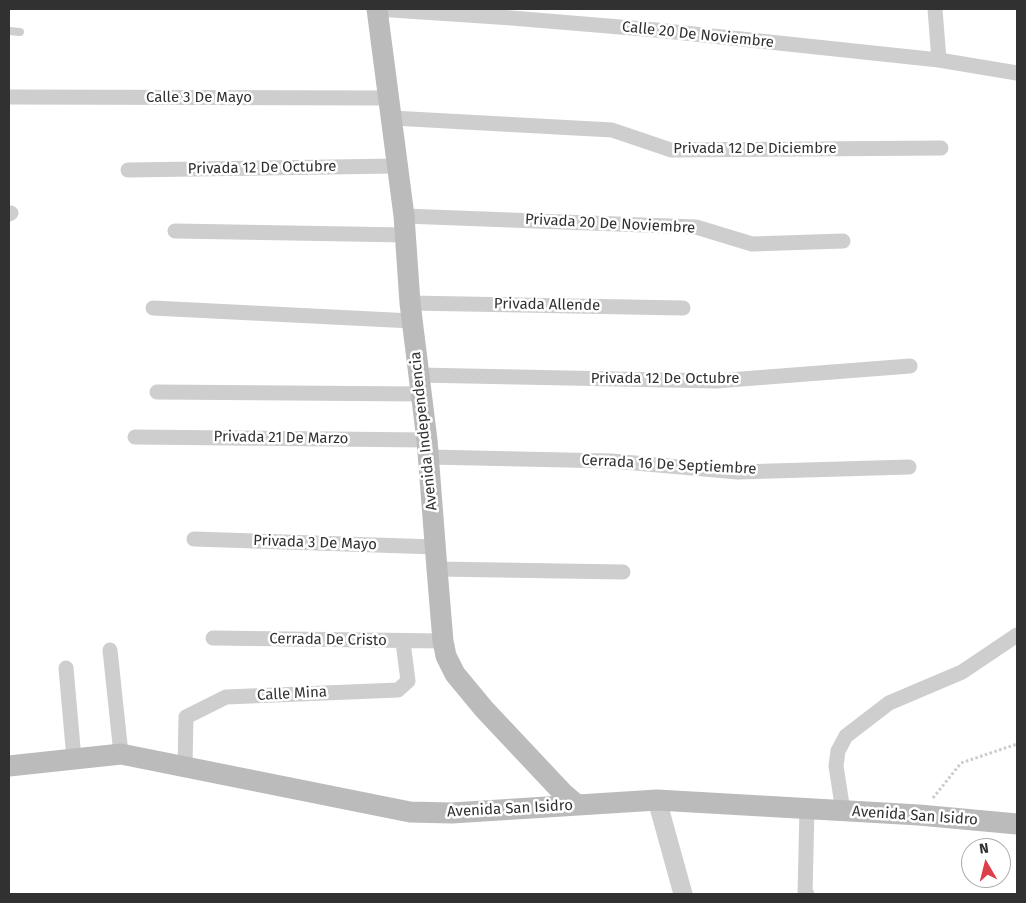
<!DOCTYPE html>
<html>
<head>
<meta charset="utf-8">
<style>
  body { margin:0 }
  #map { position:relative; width:1026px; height:903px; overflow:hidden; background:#fff; font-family:"Fira Sans",sans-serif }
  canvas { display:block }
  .frame { position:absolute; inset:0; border:10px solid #313131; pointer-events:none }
  .north { position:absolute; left:961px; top:838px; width:50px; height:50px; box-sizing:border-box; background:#fff; border:1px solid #adadad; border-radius:50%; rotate:352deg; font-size:14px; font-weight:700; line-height:20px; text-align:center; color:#313131 }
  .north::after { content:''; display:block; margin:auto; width:18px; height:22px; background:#de3d4a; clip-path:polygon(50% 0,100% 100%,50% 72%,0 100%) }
</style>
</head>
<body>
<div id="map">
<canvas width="1026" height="903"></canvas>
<div class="frame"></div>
<div class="north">N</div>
</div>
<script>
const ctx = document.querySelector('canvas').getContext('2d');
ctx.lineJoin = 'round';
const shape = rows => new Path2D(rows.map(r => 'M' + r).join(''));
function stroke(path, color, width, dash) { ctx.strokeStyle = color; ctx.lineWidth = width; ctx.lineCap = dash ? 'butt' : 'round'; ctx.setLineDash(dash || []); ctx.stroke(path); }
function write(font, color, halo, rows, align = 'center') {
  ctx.font = font + ' "Fira Sans",sans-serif'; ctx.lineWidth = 5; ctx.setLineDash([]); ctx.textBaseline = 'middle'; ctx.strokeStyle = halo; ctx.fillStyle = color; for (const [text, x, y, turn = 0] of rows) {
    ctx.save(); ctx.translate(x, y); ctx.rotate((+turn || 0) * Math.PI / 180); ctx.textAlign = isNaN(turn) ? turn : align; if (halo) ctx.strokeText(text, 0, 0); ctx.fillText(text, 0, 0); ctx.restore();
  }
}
const path = shape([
  [933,798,961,763,1017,744]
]);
const service = shape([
  [9,31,20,32]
]);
const minor = shape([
  [377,9,512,18,656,30,939,60,1017,73],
  [935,9,939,60],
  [9,97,389,98],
  [392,118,612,130,671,150,941,148],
  [128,170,397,166],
  [9,214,11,213],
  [404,216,696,227,752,244,843,241],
  [175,231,406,235],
  [410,303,683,308],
  [153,308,412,321],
  [418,375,716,381,910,366],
  [157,392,421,394],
  [135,437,427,440],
  [429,457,612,461,738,472,909,467],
  [194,539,436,547],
  [437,569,623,572],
  [213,638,443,641],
  [110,650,121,754],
  [66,668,74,759],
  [185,767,186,717,226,697,398,690,408,681,403,642],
  [843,811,836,766,838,751,846,736,889,703,962,672,1017,635],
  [807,894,805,894,807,809]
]);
const tertiary = shape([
  [657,800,683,894]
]);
const secondary = shape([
  [377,9,404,216,410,303,427,440,437,569,443,641,446,656,455,674,484,709,563,793,577,805],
  [9,766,121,754,410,812,452,813,657,800,919,815,1017,824]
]);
const streetNames = [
  ["Calle 20 De Noviembre",698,35,6],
  ["Calle 3 De Mayo",199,98],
  ["Privada 12 De Diciembre",755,149],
  ["Privada 12 De Octubre",262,168,-1],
  ["Privada 20 De Noviembre",610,224,3],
  ["Privada Allende",547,305,1],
  ["Privada 12 De Octubre",665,379],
  ["Avenida Independencia",424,431,-96],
  ["Privada 21 De Marzo",281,438,1],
  ["Cerrada 16 De Septiembre",669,465,3],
  ["Privada 3 De Mayo",315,543,2],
  ["Cerrada De Cristo",328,640,1],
  ["Calle Mina",292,694,-3],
  ["Avenida San Isidro",510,809,-3],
  ["Avenida San Isidro",915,816,4]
];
stroke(path, '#cbcbcb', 3, [2.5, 2.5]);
stroke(service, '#cecece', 8);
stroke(minor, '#cecece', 15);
stroke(tertiary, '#cecece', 19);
stroke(secondary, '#bbb', 21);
write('15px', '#313131', '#fff', streetNames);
</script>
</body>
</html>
